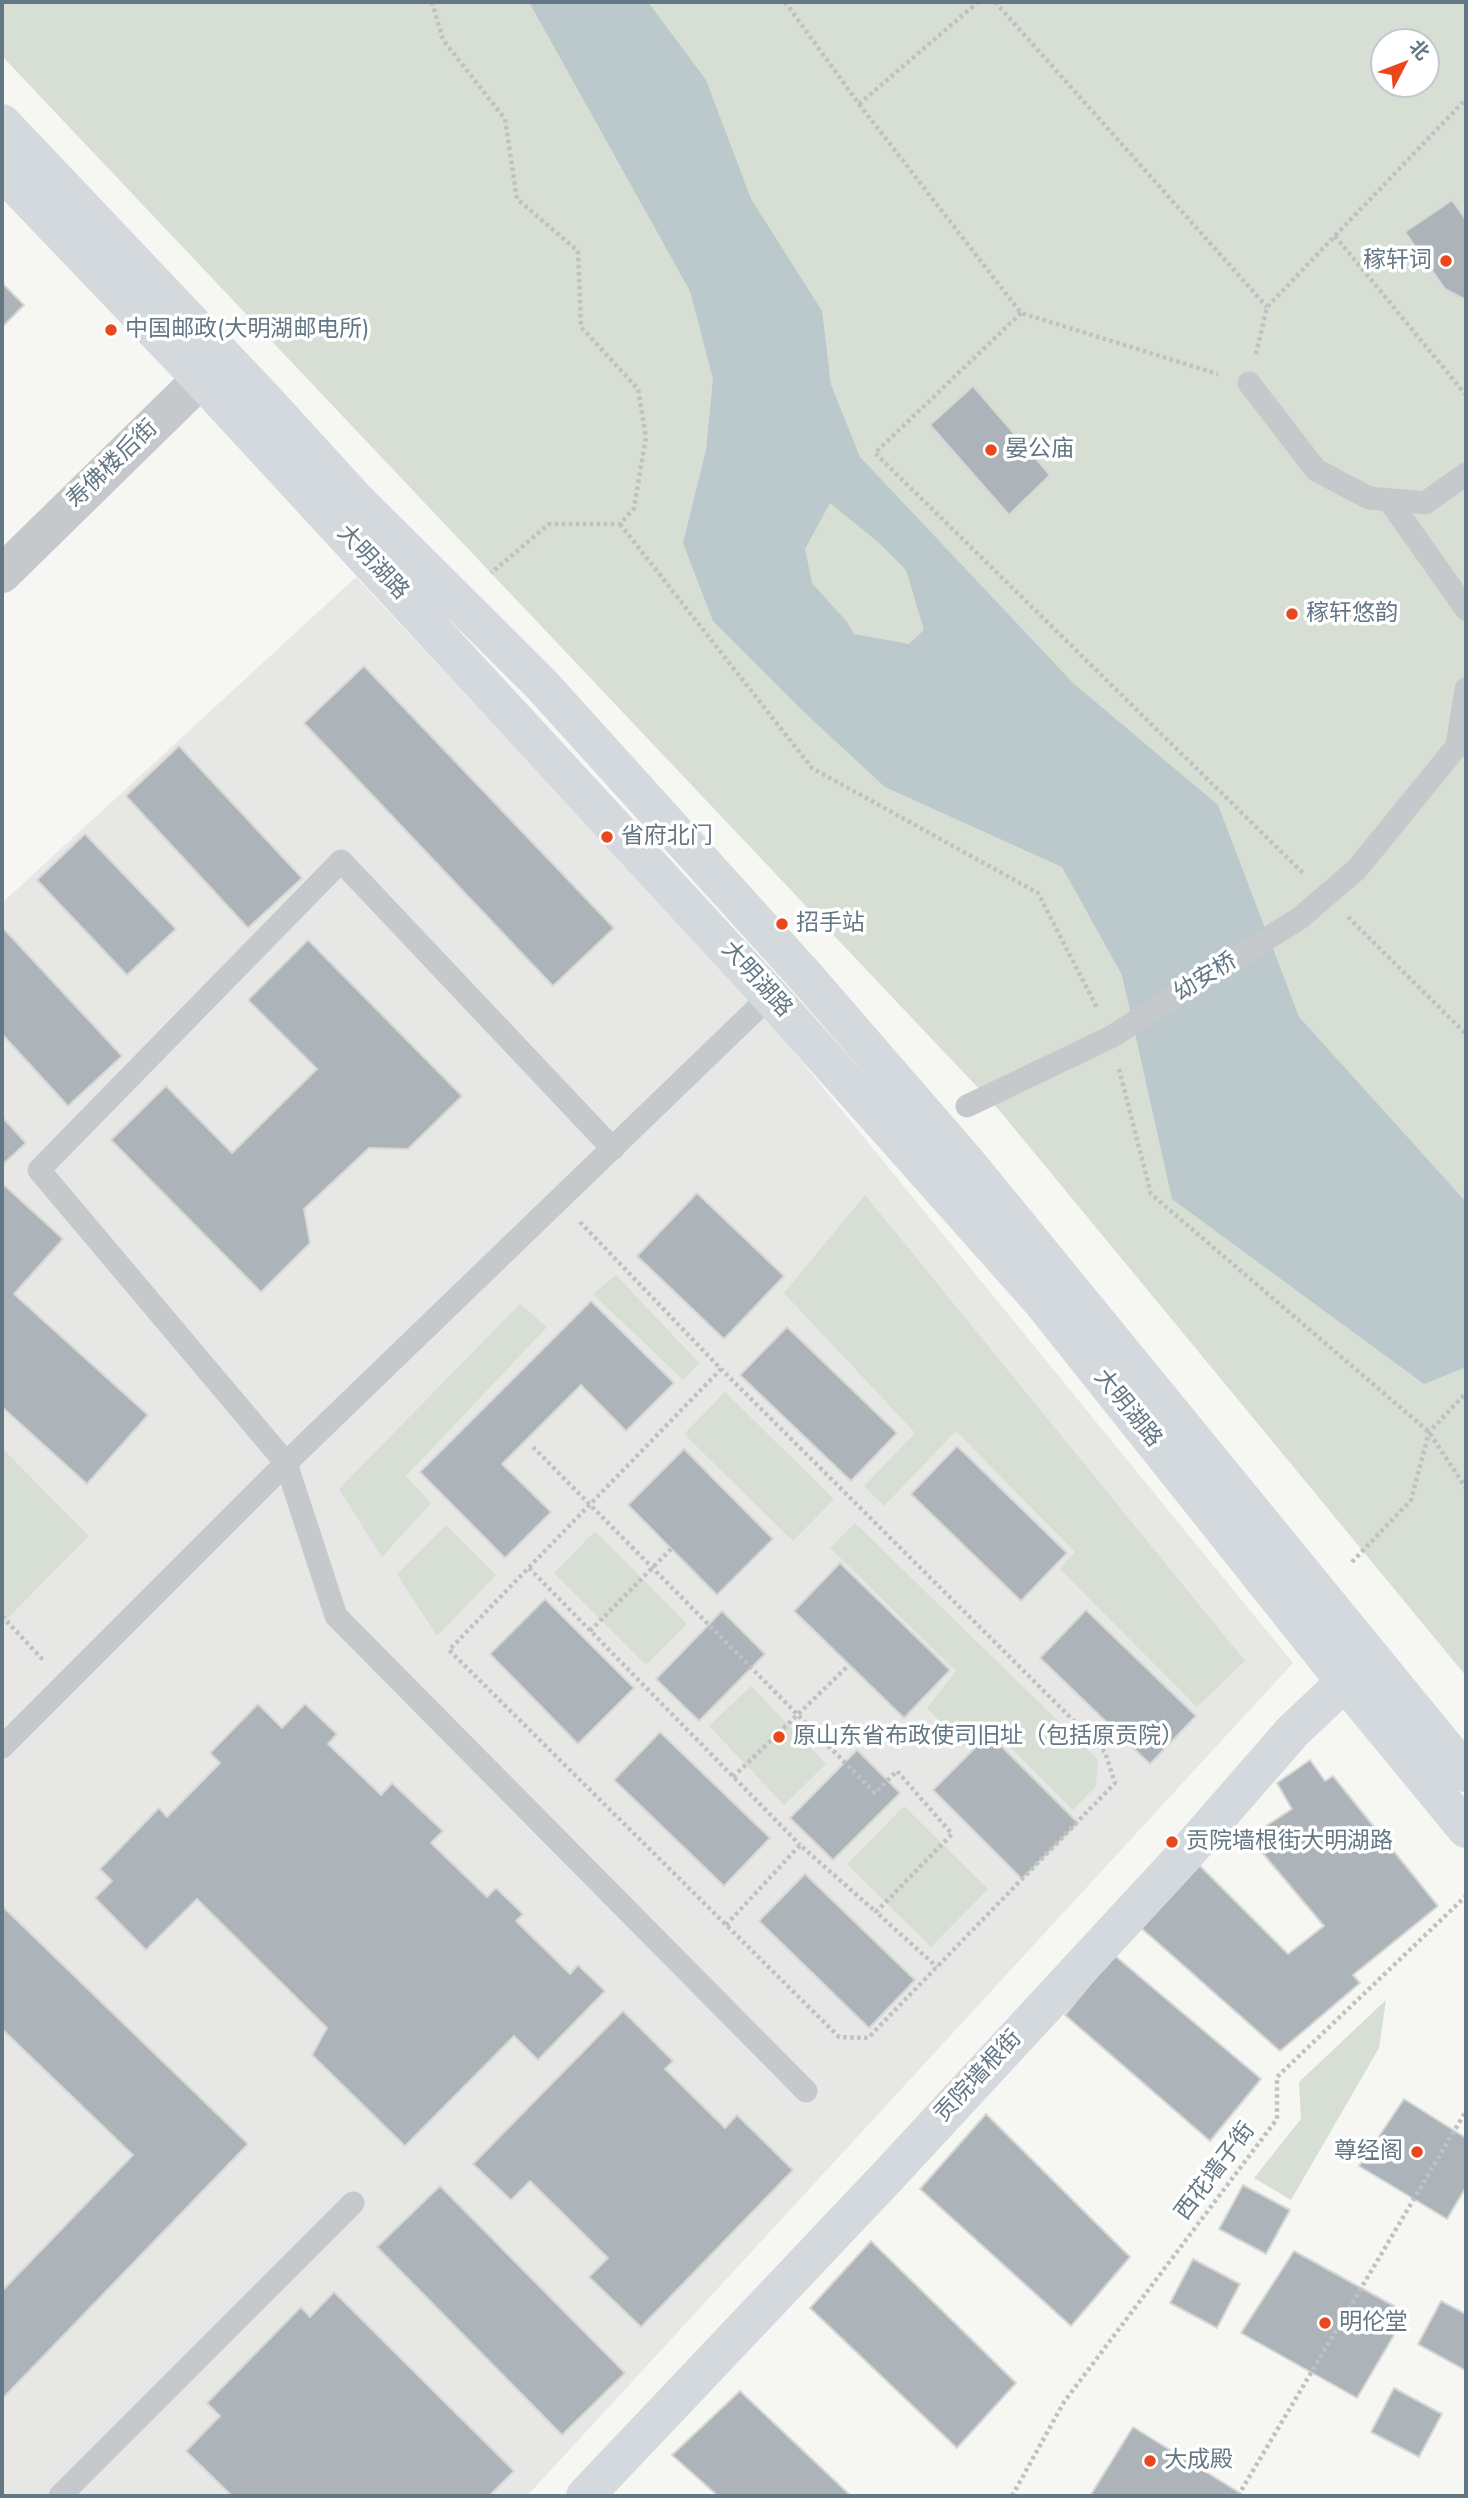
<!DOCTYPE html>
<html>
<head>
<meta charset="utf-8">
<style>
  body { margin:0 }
  #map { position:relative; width:1468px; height:2498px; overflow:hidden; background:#f6f6f2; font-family:"Nunito Sans","Noto Sans SC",sans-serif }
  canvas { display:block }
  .frame { position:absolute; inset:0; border:4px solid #637785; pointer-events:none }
  .north { position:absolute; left:1370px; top:28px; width:70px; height:70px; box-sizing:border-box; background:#fff; border:2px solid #c1c9ce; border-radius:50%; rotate:48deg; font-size:19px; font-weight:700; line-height:28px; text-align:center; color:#637785 }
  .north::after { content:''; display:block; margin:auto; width:24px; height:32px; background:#eb471d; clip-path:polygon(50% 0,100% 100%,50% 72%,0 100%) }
</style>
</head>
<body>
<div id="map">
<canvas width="1468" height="2498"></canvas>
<div class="frame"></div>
<div class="north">北</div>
</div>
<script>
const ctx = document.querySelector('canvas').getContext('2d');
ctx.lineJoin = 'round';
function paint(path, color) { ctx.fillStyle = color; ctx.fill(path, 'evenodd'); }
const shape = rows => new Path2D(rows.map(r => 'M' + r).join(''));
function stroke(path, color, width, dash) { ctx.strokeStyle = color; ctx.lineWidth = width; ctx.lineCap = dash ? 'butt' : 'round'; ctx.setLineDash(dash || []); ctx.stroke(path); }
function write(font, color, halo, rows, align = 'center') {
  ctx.font = font + ' "Nunito Sans","Noto Sans SC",sans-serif'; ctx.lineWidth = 7; ctx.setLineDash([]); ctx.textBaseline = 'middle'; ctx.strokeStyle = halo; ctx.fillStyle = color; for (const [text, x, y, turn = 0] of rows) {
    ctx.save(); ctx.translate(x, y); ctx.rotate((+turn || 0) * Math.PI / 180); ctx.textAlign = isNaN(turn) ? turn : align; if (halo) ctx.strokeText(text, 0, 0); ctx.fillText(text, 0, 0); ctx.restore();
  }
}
const built = shape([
  [356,577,759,1009,1293,1663,527,2496,2,2496,2,903]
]);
const green = shape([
  [2,2,1466,2,1466,1676,999,1110,2,56],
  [1384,42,1426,42,1426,84,1384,84],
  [865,1195,1245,1661,1197,1707,1060,1569,1075,1552,956,1431,884,1506,864,1486,915,1433,784,1293],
  [616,1275,699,1363,683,1380,593,1294],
  [520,1304,547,1327,406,1476,431,1503,382,1557,339,1489],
  [725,1392,834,1499,793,1541,684,1434],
  [2,1448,89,1536,2,1624],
  [855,1523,1098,1760,1096,1786,1073,1810,989,1726,965,1747,927,1708,956,1671,830,1548],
  [446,1525,496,1575,437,1636,397,1574],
  [595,1531,687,1624,646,1665,554,1573],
  [751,1686,826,1764,784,1805,709,1726],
  [904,1806,988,1889,931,1947,847,1864],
  [1386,2000,1379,2048,1291,2200,1254,2178,1301,2119,1299,2082]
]);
const water = shape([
  [529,2,648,2,706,80,751,199,822,311,831,385,860,457,1074,684,1218,805,1299,1017,1466,1202,1466,1367,1424,1384,1172,1199,1122,975,1062,867,885,787,805,713,713,621,683,543,706,450,713,379,690,291],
  [830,503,878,542,906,570,924,630,909,644,854,634,847,622,812,583,805,549]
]);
const building = shape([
  [1452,200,1466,220,1466,300,1445,289,1405,232,1452,200],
  [2,283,24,305,2,327,2,283],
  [973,386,1050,475,1009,515,930,425,973,386],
  [364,666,614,928,553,986,304,723,364,666],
  [179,746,302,878,248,928,126,796,179,746],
  [85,834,176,929,127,975,37,880,85,834],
  [2,927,122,1056,68,1106,2,1034,2,927],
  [308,940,462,1096,408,1149,369,1148,304,1209,310,1243,261,1292,111,1140,166,1086,232,1153,317,1069,248,1000,308,940],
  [2,1117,26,1143,2,1165,2,1117],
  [5,1186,63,1239,14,1294,148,1415,87,1484,2,1407,2,1189,5,1186],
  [697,1193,784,1276,724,1339,637,1256,697,1193],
  [591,1301,674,1383,626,1431,581,1385,502,1464,551,1512,505,1558,420,1472,591,1301],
  [787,1327,897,1433,851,1481,740,1375,787,1327],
  [957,1446,1067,1553,1021,1601,911,1494,957,1446],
  [684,1449,773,1539,717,1595,628,1505,684,1449],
  [840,1563,950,1670,904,1718,794,1611,840,1563],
  [545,1599,634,1688,578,1744,490,1654,545,1599],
  [1086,1610,1196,1716,1150,1764,1040,1658,1086,1610],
  [722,1611,765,1654,699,1721,656,1679,722,1611],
  [258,1704,282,1728,305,1704,337,1734,328,1744,381,1795,392,1783,443,1831,431,1843,487,1897,496,1888,523,1914,516,1921,570,1974,578,1965,605,1991,538,2060,514,2036,405,2146,312,2055,327,2028,197,1899,146,1950,95,1898,112,1881,100,1869,159,1808,167,1817,220,1763,210,1753,258,1704],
  [660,1732,770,1838,724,1886,614,1780,660,1732],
  [989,1734,1078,1823,1022,1879,933,1790,989,1734],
  [857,1750,900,1793,833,1860,790,1818,857,1750],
  [1310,1760,1325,1781,1333,1776,1438,1906,1353,1975,1360,1983,1280,2051,1122,1911,1198,1864,1288,1954,1324,1926,1249,1837,1292,1809,1277,1783,1310,1760],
  [805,1874,915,1980,869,2028,759,1921,805,1874],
  [2,1906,248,2144,2,2399,2,2291,133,2155,2,2029,2,1906],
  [1114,1955,1261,2079,1210,2141,1065,2015,1114,1955],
  [623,2011,673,2061,665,2069,725,2128,737,2115,793,2170,641,2327,589,2277,608,2258,530,2181,511,2200,473,2164,623,2011],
  [1404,2099,1466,2138,1466,2187,1447,2219,1359,2166,1404,2099],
  [986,2114,1130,2257,1071,2326,920,2189,986,2114],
  [1243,2185,1290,2210,1266,2254,1219,2229,1243,2185],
  [440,2186,625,2373,562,2435,377,2247,440,2186],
  [871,2241,1016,2383,957,2448,810,2308,871,2241],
  [1294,2251,1407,2313,1357,2398,1241,2333,1294,2251],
  [1193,2259,1240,2284,1217,2328,1170,2303,1193,2259],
  [334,2292,514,2471,489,2496,232,2496,186,2451,220,2416,207,2403,301,2307,310,2317,334,2292],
  [1441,2301,1466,2314,1465,2370,1418,2344,1441,2301],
  [1394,2388,1442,2414,1419,2457,1371,2432,1394,2388],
  [740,2391,851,2496,718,2496,672,2455,740,2391],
  [1133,2427,1245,2496,1090,2496,1133,2427]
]);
const path = shape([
  [432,2,443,40,505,119,517,199,578,251,581,327,638,389,646,437,634,508,620,524,549,524,491,573],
  [785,2,859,104,1021,313,1218,374],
  [995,2,1267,307],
  [859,104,978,2],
  [1335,236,1466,395],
  [1021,313,875,453,1304,874],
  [1256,354,1267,307,1466,99],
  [620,524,812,768,1038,893,1097,1008],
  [1348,917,1466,1034],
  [1119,1069,1151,1194,1429,1432,1466,1488],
  [580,1222,721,1369,1105,1752,1115,1783,868,2038,839,2037,449,1650,721,1369],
  [533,1447,875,1793,897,1771,952,1834,876,1912,937,1967],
  [1352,1562,1411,1500,1429,1432,1466,1393],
  [529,1568,800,1845],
  [2,1616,43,1660],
  [590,1631,671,1549],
  [733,1777,849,1665],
  [726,1925,800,1845,876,1912],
  [1012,2496,1064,2402,1277,2119,1277,2077,1466,1896],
  [1238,2496,1466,2111]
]);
const lane = shape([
  [1249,383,1316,470,1369,498,1425,503,1466,474],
  [1389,500,1466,609],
  [967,1106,1111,1037,1300,918,1357,869,1457,746,1466,689],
  [613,1149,341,861,39,1170,286,1463,336,1616,806,2091],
  [2,1747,286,1463,770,996],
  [60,2496,353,2203]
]);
const street = shape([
  [2,574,201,379,221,354]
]);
const secondary = shape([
  [2,123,263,398,356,500,541,684,806,977,968,1164,1466,1773],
  [2,171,201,379,770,996,1042,1302,1345,1682,1466,1829],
  [585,2496,887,2177,1184,1856,1293,1731,1363,1665]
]);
const markers = [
  [1446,261,7,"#eb471d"],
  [111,330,7,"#eb471d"],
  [991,450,7,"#eb471d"],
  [1292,614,7,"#eb471d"],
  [607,837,7,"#eb471d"],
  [782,924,7,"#eb471d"],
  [779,1737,7,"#eb471d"],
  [1172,1842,7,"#eb471d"],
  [1417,2152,7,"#eb471d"],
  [1325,2323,7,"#eb471d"],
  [1150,2461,7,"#eb471d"]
];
const poiNames = [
  ["稼轩词",1432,261,"right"],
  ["中国邮政(大明湖邮电所)",125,330],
  ["晏公庙",1005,450],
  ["稼轩悠韵",1306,614],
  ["省府北门",621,837],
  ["招手站",796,924],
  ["原山东省布政使司旧址（包括原贡院）",793,1737],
  ["贡院墙根街大明湖路",1186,1842],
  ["尊经阁",1403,2152,"right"],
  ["明伦堂",1339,2323],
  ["大成殿",1164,2461]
];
const streetNames = [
  ["寿佛楼后街",113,465,-44],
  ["大明湖路",372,563,47],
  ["幼安桥",1206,978,-32],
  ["大明湖路",756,980,48],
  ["大明湖路",1127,1409,51],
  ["贡院墙根街",979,2077,-47],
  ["西花墙子街",1216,2172,-53]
];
paint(built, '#e7e8e6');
paint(green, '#d7ded3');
paint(water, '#bbc8cc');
paint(building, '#acb4ba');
stroke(building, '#d7d7d5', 2);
stroke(path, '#bfc1c3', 4.5, [3.5, 3.5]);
stroke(lane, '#c5c9cc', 23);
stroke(street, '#c5c9cc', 38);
stroke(secondary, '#d4d9dd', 38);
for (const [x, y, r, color] of markers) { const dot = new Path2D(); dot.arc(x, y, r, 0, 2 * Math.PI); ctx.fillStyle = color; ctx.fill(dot); stroke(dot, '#fff', 2.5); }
write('23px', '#637785', '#fff', poiNames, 'left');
write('23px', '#637785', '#fff', streetNames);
</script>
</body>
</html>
